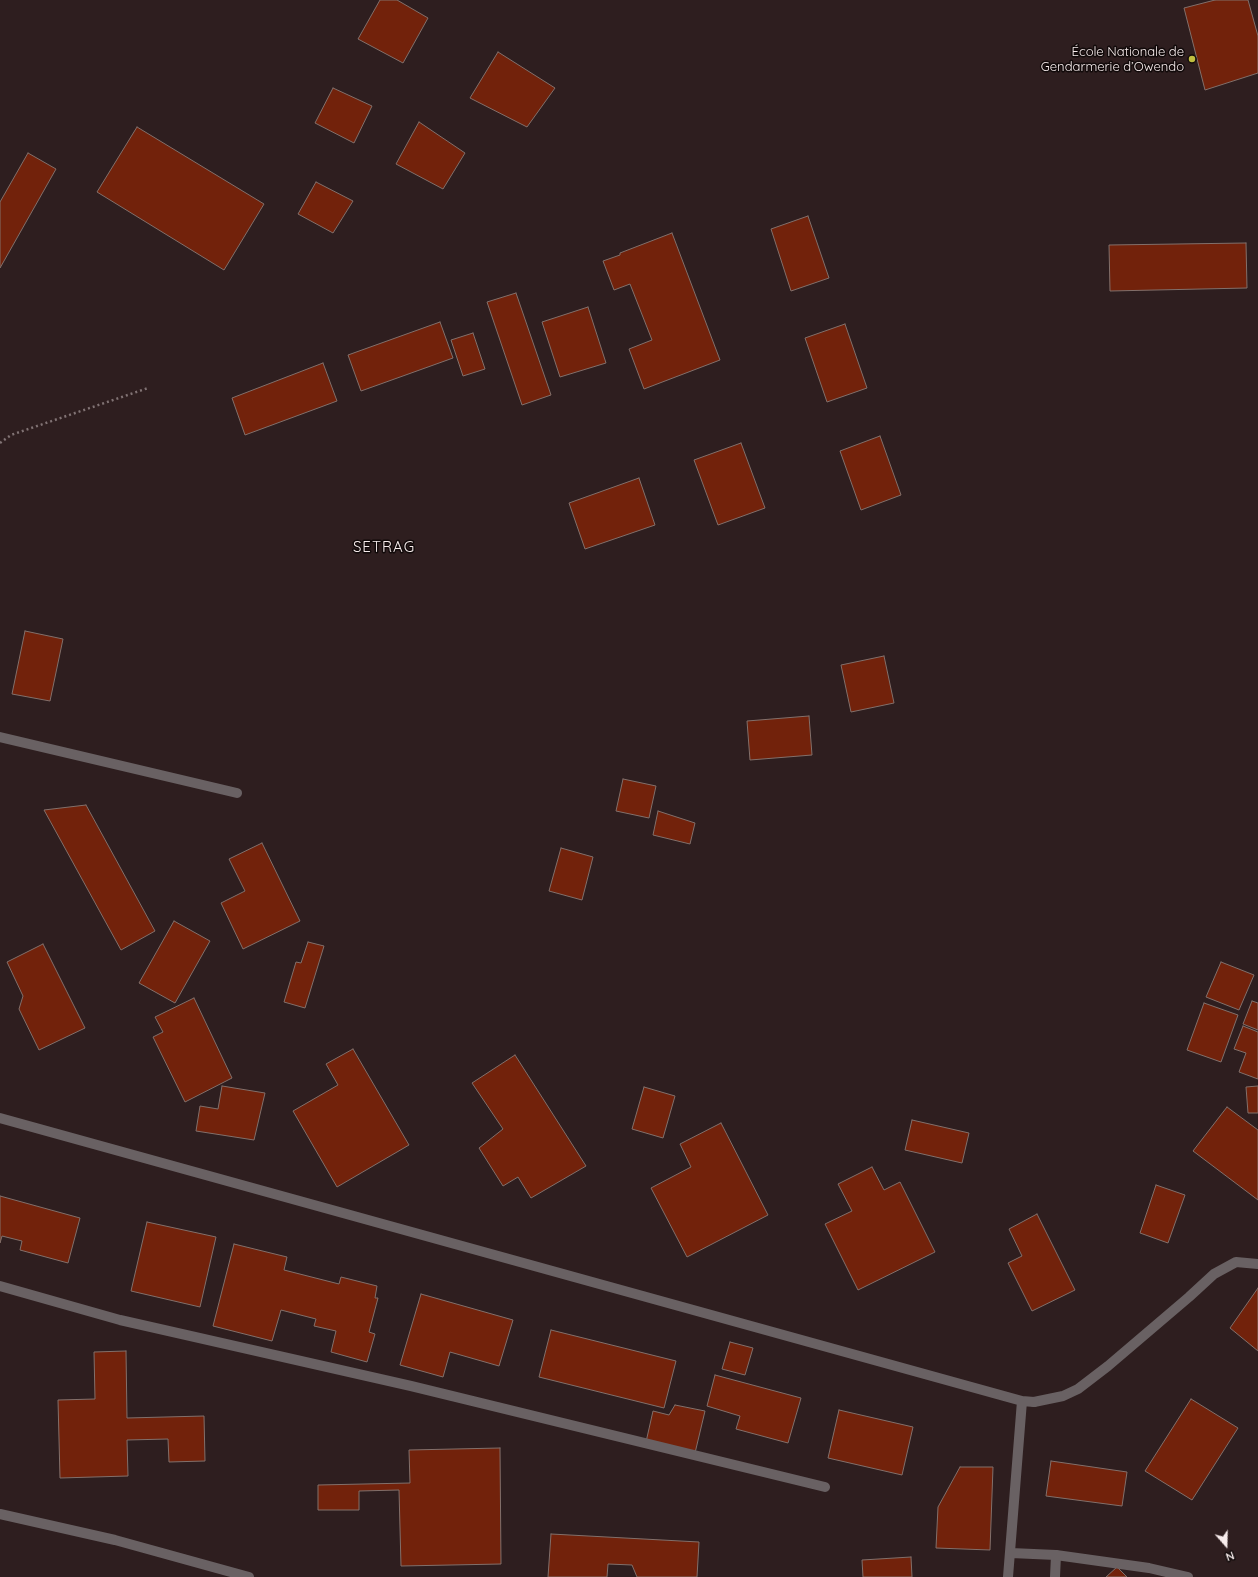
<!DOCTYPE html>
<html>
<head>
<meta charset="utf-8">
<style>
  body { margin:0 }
  #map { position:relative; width:1258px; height:1577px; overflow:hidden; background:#2e1e1f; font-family:Quicksand,sans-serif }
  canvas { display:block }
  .north { position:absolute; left:1206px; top:1525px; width:40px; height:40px; -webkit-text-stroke:3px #110a0a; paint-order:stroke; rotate:160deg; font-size:11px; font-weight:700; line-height:16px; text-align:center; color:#f7ecec }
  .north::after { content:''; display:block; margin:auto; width:14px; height:18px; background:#f7ecec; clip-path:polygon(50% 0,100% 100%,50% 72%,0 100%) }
</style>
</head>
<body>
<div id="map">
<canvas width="1258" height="1577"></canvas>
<div class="north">N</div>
</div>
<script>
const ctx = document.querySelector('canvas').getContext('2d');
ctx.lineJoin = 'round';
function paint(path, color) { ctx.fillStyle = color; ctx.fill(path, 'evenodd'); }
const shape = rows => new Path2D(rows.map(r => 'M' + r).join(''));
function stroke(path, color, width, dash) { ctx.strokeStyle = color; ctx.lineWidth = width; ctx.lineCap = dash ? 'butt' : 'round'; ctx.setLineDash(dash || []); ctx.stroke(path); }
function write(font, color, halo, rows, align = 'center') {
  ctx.font = font + ' Quicksand,sans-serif'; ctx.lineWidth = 3; ctx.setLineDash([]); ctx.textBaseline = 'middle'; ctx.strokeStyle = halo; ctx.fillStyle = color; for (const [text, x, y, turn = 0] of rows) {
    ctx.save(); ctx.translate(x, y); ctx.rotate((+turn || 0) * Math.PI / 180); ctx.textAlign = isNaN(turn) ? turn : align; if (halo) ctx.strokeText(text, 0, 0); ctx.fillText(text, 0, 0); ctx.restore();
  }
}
const building = shape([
  [380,0,397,0,428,18,403,63,358,39,380,0],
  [1215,0,1248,0,1258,36,1258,73,1205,90,1184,8,1215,0],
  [498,52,555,88,527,127,470,98,498,52],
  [333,88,372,106,354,143,315,123,333,88],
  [419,122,465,153,443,189,396,164,419,122],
  [137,127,264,204,224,270,97,192,137,127],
  [28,153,56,169,0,268,0,202,28,153],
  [316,182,353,201,333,233,298,214,316,182],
  [808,216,829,278,791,291,771,229,808,216],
  [672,233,720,360,644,389,629,349,652,340,630,284,614,290,603,261,620,255,620,253,672,233],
  [1246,243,1247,288,1110,291,1109,245,1246,243],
  [516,293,551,395,522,405,487,302,516,293],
  [588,307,606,363,560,377,542,322,588,307],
  [440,322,453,358,361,391,348,355,440,322],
  [845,324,867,388,827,402,805,338,845,324],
  [473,333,485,369,463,376,451,340,473,333],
  [323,363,337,401,245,435,232,398,323,363],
  [880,436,901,495,861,510,840,451,880,436],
  [741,443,765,508,718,525,694,460,741,443],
  [639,478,655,525,585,549,569,503,639,478],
  [25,631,63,639,50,701,12,694,25,631],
  [884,656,894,703,851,712,841,665,884,656],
  [809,716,812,755,750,760,747,721,809,716],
  [623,779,656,786,649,818,616,811,623,779],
  [86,805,155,931,121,950,44,810,86,805],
  [658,811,695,823,690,844,653,835,658,811],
  [262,843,300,921,243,949,221,903,245,891,229,859,262,843],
  [561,848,593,857,582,900,549,891,561,848],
  [174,921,210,941,175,1003,139,983,174,921],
  [308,942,324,946,305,1008,284,1002,296,962,301,963,308,942],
  [43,944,85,1028,39,1050,19,1009,23,996,7,962,43,944],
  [1221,962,1254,975,1239,1010,1206,997,1221,962],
  [194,998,232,1078,185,1102,153,1037,163,1032,155,1017,194,998],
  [1252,1001,1258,1003,1258,1030,1243,1024,1252,1001],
  [1204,1003,1238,1015,1221,1062,1187,1050,1204,1003],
  [1243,1026,1258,1032,1258,1079,1239,1072,1246,1053,1234,1049,1243,1026],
  [353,1049,409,1145,337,1187,293,1111,338,1085,326,1064,353,1049],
  [515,1055,586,1166,531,1198,518,1177,503,1186,479,1148,503,1129,472,1083,515,1055],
  [222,1086,265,1093,254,1140,196,1131,200,1106,218,1109,222,1086],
  [1258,1086,1258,1113,1248,1113,1246,1087,1258,1086],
  [644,1087,675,1096,663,1138,632,1129,644,1087],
  [1227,1107,1258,1130,1258,1200,1193,1151,1227,1107],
  [912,1120,969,1133,962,1163,905,1150,912,1120],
  [721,1123,768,1215,687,1257,651,1188,691,1167,680,1144,721,1123],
  [872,1167,884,1190,900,1182,935,1252,858,1290,825,1224,852,1211,838,1184,872,1167],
  [1156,1185,1185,1195,1168,1243,1140,1233,1156,1185],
  [0,1196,80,1218,68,1263,20,1250,22,1241,2,1236,0,1243,0,1196],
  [1037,1214,1075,1290,1032,1311,1008,1263,1022,1256,1009,1229,1037,1214],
  [147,1222,216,1237,200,1307,131,1291,147,1222],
  [234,1244,287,1257,284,1270,339,1284,341,1277,377,1286,375,1298,378,1298,369,1332,375,1334,367,1362,331,1352,336,1331,314,1326,316,1319,281,1310,272,1341,213,1326,234,1244],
  [1258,1288,1258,1351,1230,1328,1258,1288],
  [421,1294,513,1320,499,1366,450,1352,443,1377,400,1365,421,1294],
  [551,1330,676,1361,664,1408,539,1377,551,1330],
  [730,1342,753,1348,745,1375,722,1369,730,1342],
  [126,1351,127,1418,204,1416,205,1461,169,1462,168,1439,127,1440,128,1476,60,1478,58,1400,95,1399,94,1352,126,1351],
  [715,1375,801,1398,788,1443,736,1429,740,1416,707,1406,715,1375],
  [1191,1399,1238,1428,1192,1500,1145,1471,1191,1399],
  [675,1405,705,1411,695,1453,646,1442,653,1411,669,1415,675,1405],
  [839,1410,913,1427,902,1475,828,1458,839,1410],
  [500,1448,501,1564,401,1566,399,1490,359,1491,359,1510,318,1510,318,1485,410,1483,409,1450,500,1448],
  [1051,1461,1127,1472,1122,1506,1046,1496,1051,1461],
  [960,1467,993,1467,990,1550,936,1548,938,1507,960,1467],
  [551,1534,699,1542,697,1577,637,1577,632,1565,608,1564,607,1577,548,1577,551,1534],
  [911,1557,912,1577,863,1577,862,1560,911,1557],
  [1117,1567,1127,1577,1106,1577,1117,1567]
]);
const path = shape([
  [0,443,11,435,148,388]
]);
const service = shape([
  [1034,1402,1063,1396,1078,1389,1108,1366,1189,1297,1214,1274,1236,1262,1258,1264],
  [1055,1577,1056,1555]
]);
const minor = shape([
  [0,737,237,793],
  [0,1118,1022,1401,1034,1402],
  [0,1286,120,1320,411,1386,825,1487],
  [0,1514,115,1540,249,1577],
  [1011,1553,1056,1555,1149,1568,1188,1577],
  [1008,1577,1022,1401]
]);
const markers = [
  [1192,59,4,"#c0be40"]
];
const poiNames = [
  ["École Nationale de",1184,52],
  ["Gendarmerie d’Owendo",1184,67]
];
const quarterNames = [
  ["SETRAG",384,547]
];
paint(building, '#72220b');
stroke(building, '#82706b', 1);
stroke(path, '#817374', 2.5, [2, 3]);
stroke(service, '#696163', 10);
stroke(minor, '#696163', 10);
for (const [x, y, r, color] of markers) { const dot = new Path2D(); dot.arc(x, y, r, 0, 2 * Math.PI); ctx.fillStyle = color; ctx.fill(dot); stroke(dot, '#110a0a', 1.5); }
write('13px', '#f7ecec', '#110a0a', poiNames, 'right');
ctx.letterSpacing = '1px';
write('15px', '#f7ecec', '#110a0a', quarterNames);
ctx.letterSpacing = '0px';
</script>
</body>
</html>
